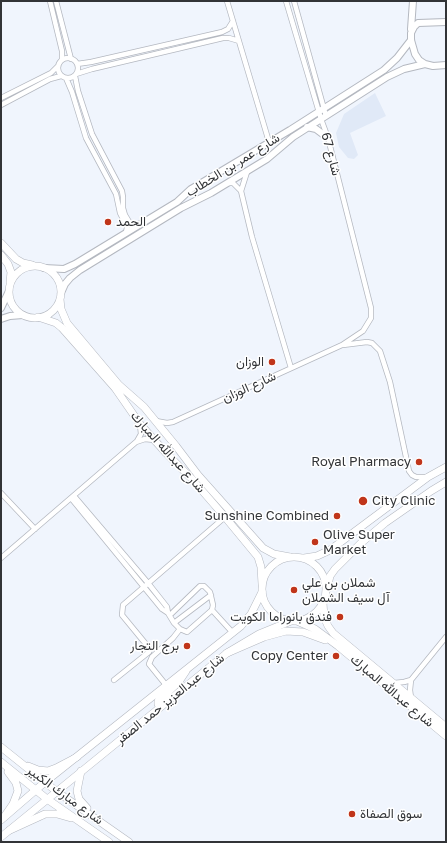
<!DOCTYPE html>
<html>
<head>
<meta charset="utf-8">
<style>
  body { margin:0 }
  #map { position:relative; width:447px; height:843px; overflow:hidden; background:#f0f5fd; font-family:"Golos Text",sans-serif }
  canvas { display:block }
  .frame { position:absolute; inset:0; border:2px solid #323437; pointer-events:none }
</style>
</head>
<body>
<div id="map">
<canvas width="447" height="843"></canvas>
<div class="frame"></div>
</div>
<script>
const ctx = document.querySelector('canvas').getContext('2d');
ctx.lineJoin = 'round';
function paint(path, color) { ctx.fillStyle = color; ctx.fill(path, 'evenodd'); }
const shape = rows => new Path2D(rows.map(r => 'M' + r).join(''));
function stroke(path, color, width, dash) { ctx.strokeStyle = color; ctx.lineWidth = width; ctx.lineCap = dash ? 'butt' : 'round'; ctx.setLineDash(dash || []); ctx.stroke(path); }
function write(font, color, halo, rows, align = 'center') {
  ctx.font = font + ' "Golos Text",Vazirmatn,sans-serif'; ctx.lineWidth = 3; ctx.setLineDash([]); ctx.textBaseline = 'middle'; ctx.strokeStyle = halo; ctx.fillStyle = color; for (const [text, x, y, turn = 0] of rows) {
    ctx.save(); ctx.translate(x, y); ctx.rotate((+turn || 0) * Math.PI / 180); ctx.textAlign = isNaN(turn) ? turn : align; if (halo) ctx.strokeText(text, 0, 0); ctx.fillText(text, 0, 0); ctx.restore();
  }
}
const built = shape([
  [375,93,386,116,350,133,358,155,354,159,348,158,339,147,336,133,344,114]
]);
const minor = shape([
  [50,1,62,51,62,59],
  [56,1,71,59],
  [227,1,269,142],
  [294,1,326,116],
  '58 68a10 10 0 1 1 20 0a10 10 0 1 1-20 0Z',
  [77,64,91,62,222,32,228,29,233,21],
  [76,74,92,69,223,38,229,38,239,41],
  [75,76,78,91,92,134,122,191,123,197,123,208,125,215,131,225,136,227],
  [66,78,72,92,86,138,116,194,120,213,127,227,126,233],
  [1,98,51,73,57,67],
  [1,105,50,79,61,76],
  [228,183,233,183,241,191,252,237,291,368],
  [241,191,247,172],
  [343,345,367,342,372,343,380,351,390,382,409,471,412,475,416,477,427,477],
  [156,421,167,423,173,422,342,345,363,331,371,318,371,308,328,138,321,119,286,1],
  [137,441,141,434,140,425],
  [1,493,35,529],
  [71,498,162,609,168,613,167,607,148,583,74,496],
  [1,558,136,442,145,439,154,440],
  [212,610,233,633],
  [168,613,174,623,180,629,187,632,212,610,213,605,210,592,204,586,200,586,170,615],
  [174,623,211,595],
  [114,680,149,652,150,649,122,615,123,605,225,517],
  [394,683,404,682,411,680],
  [166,685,149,664,152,657,173,638,180,629],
  [411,698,410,690,411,680,446,637]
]);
const tertiary = shape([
  [446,22,418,23,414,27,411,33,411,40,415,54,419,60,425,64,433,66,446,65],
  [411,29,413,1],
  [307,127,316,129,328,138],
  [44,268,64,269,75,264,177,202,191,189,203,182,290,130,384,70,397,58,411,40],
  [61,293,65,284,70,278,80,270,181,208,211,193,267,159,293,137,387,77,404,69,425,64],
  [1,308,9,291],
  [1,319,10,316,23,315]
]);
const secondary = shape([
  [304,558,317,556,330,550,428,477,446,467],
  [327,589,330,576,335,569,361,543,385,523,431,491,446,482],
  [160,707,158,704,158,701,178,683,186,671],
  [1,820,45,782,241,626,251,614,262,592],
  [1,837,227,653,259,634,291,621]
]);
const primary = shape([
  [1,243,16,259,23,263,32,265],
  [1,255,8,264,11,272,10,282],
  '9 292a26 26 0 1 1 52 0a26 26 0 1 1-52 0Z',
  [60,299,61,309,67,323,119,385,144,407,176,446,198,475,263,548,274,554,290,557],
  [38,317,56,323,62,328,115,388,140,424,166,453,192,479,225,517,258,557,261,567,262,584],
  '262 589a32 32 0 1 1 64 0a32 32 0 1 1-64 0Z',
  [323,603,324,617,328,626,333,633,446,727],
  [297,621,315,629,338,646,446,736],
  [227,653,264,637,286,631,303,632,325,640],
  [1,747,56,791,129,842],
  [1,762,47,799,109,842],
  [28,766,38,770,48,771,56,768,77,757],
  [81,771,77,791,79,799,87,808],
  [4,817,13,804,18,791,16,783,8,772],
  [10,830,45,814,57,814,71,818]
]);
const markers = [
  [108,222,4,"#c0351a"],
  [272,362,4,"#c0351a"],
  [419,462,4,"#c0351a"],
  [363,501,5,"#c0351a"],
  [337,516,4,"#c0351a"],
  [315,542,4,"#c0351a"],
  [294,590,4,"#c0351a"],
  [340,617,4,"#c0351a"],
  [187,646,4,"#c0351a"],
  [336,656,4,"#c0351a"],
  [352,814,4,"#c0351a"]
];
const streetNames = [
  ["شارع 67",331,154,75],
  ["شارع عمر بن الخطاب",233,165,-32],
  ["شارع الوزان",249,387,-24],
  ["شارع عبدالله المبارك",168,452,48],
  ["شارع عبدالله المبارك",392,691,40],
  ["شارع عبدالعزيز حمد الصقر",170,699,-39],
  ["شارع مبارك الكبير",65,795,36]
];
const poiNames = [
  ["الحمد",116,222,"left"],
  ["الوزان",264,362],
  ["Royal Pharmacy",411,462],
  ["City Clinic",372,501,"left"],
  ["Sunshine Combined",329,516],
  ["Olive Super",323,535,"left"],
  ["Market",323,550,"left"],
  ["شملان بن علي",302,583,"left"],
  ["آل سيف الشملان",302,598,"left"],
  ["فندق بانوراما الكويت",332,617],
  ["برج التجار",179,646],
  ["Copy Center",328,656],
  ["سوق الصفاة",360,814,"left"]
];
paint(built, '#e0e9f7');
stroke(minor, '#b4b8c0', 6);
stroke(tertiary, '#b4b8c0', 8);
stroke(secondary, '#b4b8c0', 8);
stroke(primary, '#b4b8c0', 8);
stroke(minor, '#fff', 4.5);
stroke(tertiary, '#fff', 6);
stroke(secondary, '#fff', 7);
stroke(primary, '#fff', 7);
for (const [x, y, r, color] of markers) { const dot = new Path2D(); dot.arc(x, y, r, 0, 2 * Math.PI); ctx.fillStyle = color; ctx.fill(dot); stroke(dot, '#fff', 1.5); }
write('13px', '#323437', '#fff', streetNames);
write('13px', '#323437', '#fff', poiNames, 'right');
</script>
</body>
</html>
